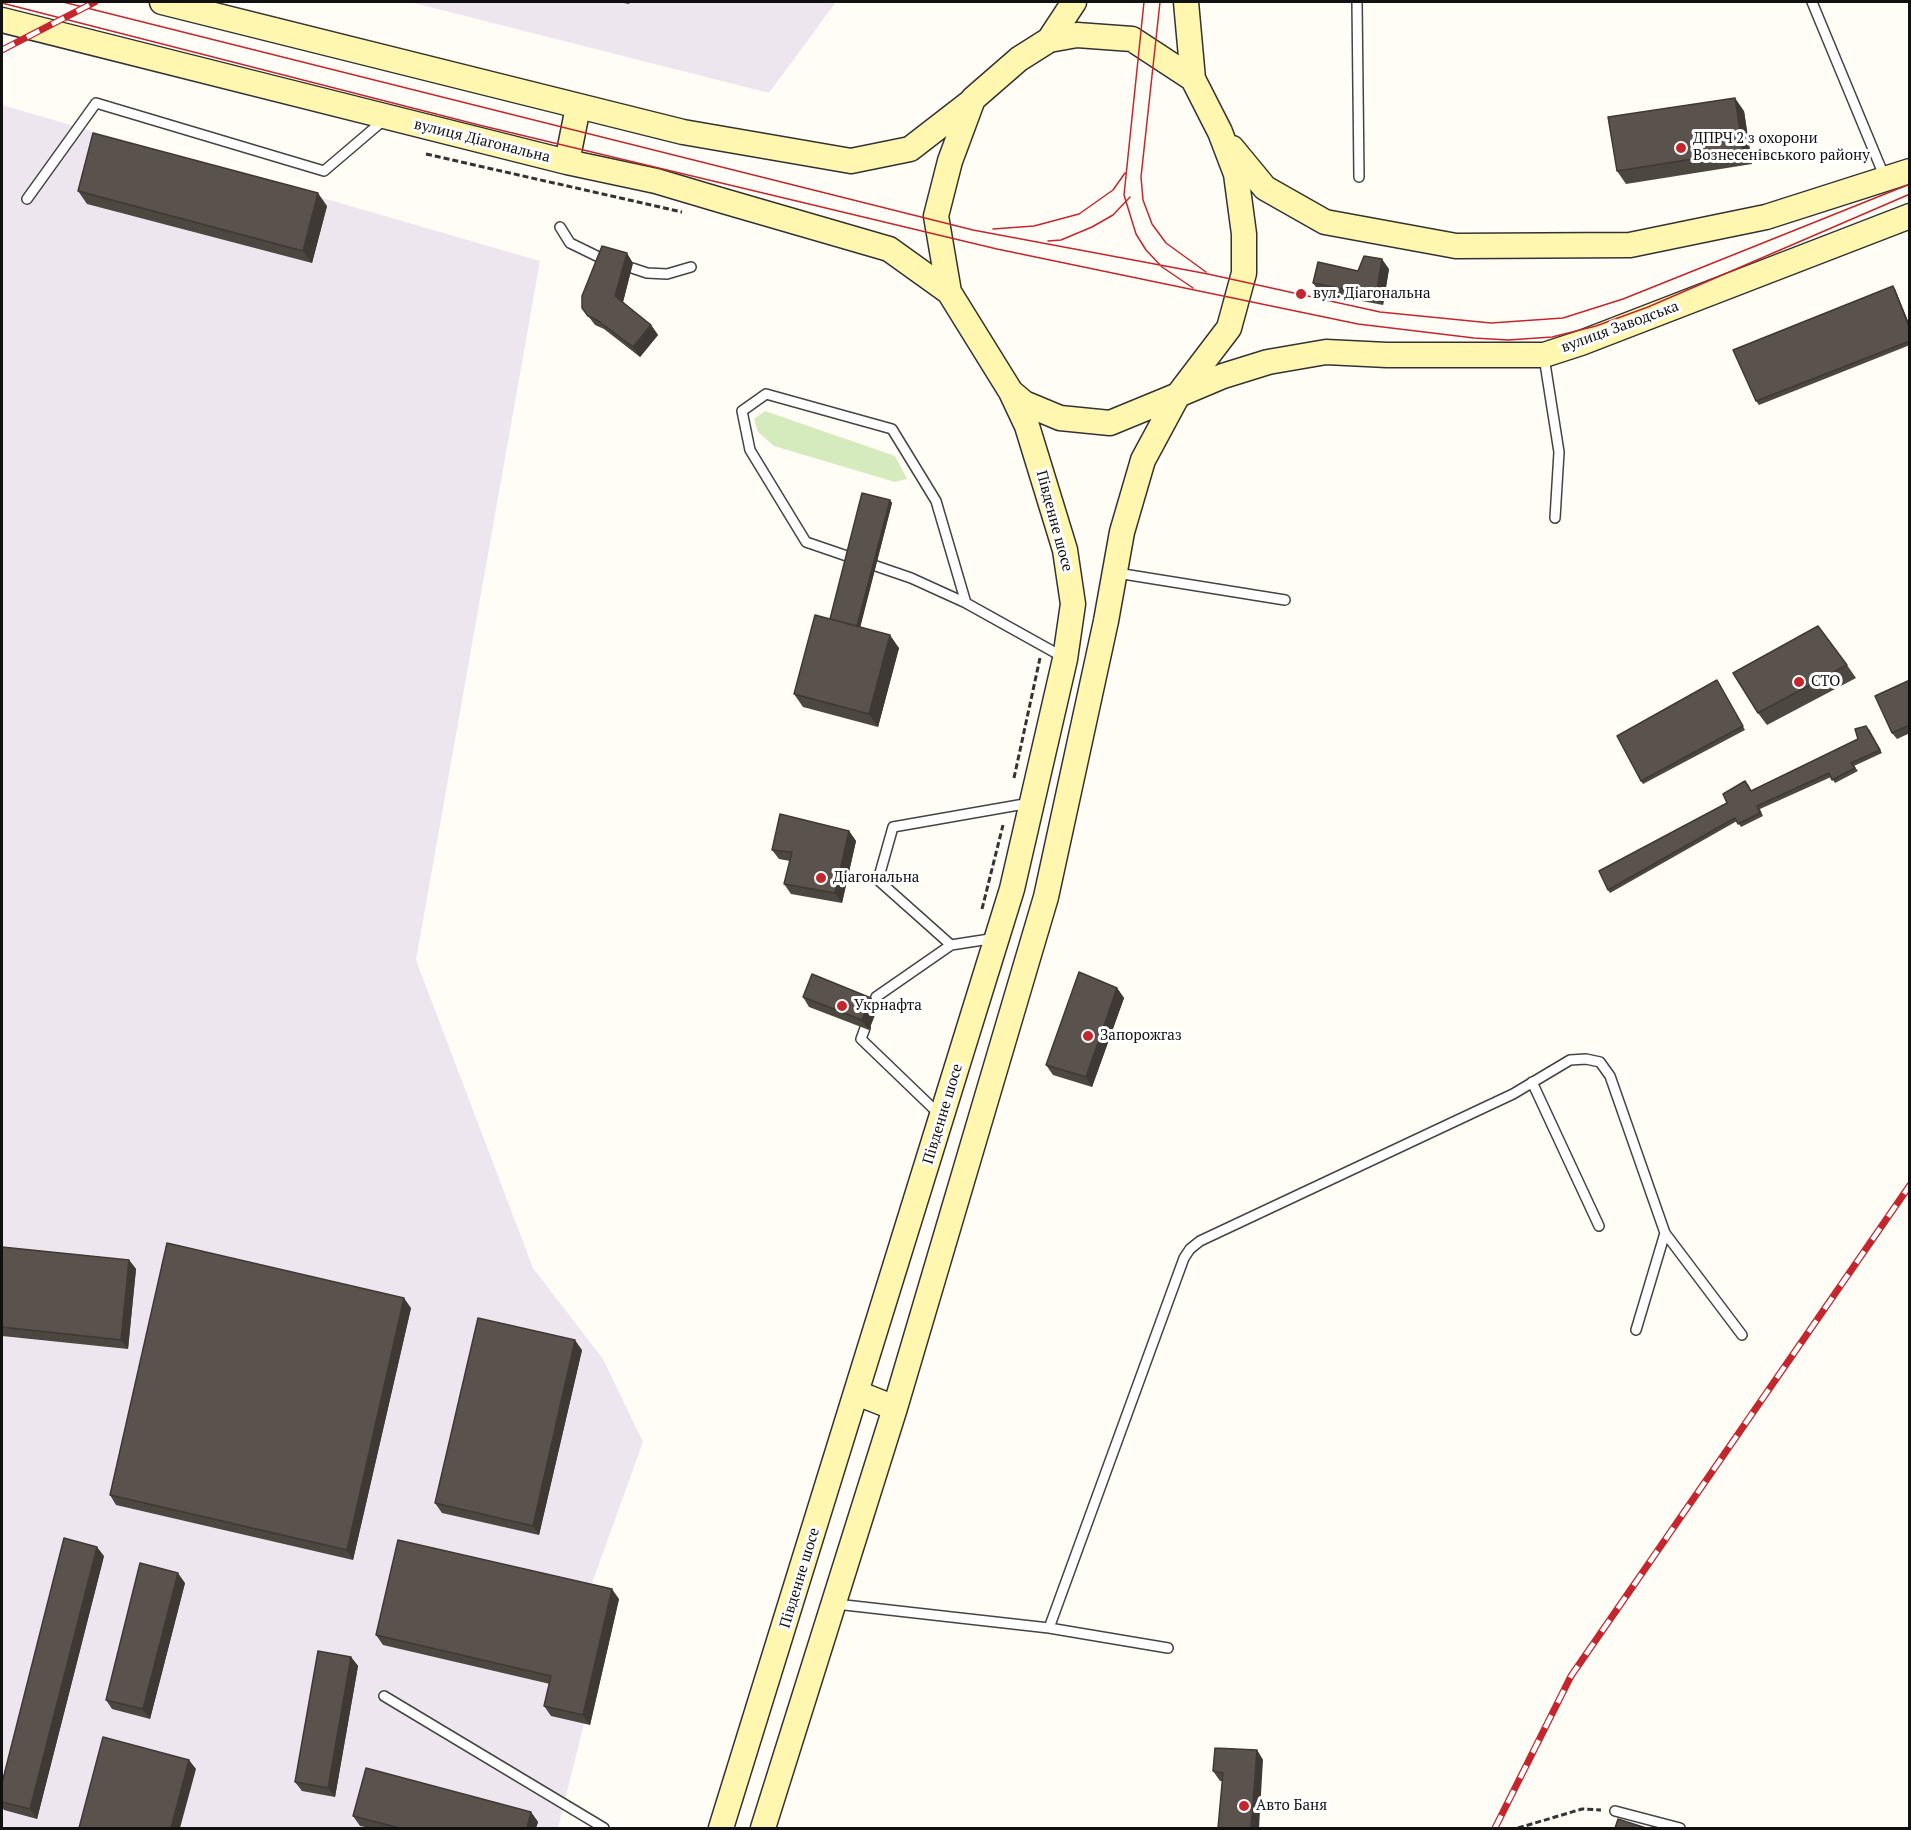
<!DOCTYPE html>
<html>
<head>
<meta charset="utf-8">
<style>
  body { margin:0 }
  #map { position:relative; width:1911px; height:1830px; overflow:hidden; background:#fffdf5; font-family:"PT Serif",serif }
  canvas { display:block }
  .frame { position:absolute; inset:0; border:3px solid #111; pointer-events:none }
</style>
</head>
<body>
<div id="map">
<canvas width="1911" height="1830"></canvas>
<div class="frame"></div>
</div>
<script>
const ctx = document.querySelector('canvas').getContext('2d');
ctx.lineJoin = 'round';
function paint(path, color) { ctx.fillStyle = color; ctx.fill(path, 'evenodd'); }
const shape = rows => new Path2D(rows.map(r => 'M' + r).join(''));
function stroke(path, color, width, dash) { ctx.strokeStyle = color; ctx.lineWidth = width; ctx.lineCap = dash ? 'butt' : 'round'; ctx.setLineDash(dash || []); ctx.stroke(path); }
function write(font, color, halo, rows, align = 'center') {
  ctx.font = font + ' "PT Serif",serif'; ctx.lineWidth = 6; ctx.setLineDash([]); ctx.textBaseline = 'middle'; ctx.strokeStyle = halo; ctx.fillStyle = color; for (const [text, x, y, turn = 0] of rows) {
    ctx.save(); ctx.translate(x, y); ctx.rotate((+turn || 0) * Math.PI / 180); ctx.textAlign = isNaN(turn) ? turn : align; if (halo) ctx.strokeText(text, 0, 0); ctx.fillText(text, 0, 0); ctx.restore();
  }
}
const industrial = shape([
  [410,2,836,2,769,93],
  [2,105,540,261,416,960,533,1268,603,1359,643,1442,586,1600,611,1615,558,1828,2,1828]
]);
const green = shape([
  [765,411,895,456,907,479,895,482,774,446,758,432,754,419]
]);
const path = shape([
  [426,154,682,212],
  [1014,778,1040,658],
  [982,909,1003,825],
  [1518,1828,1582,1809,1601,1810]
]);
const lane = shape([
  [1357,2,1359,177],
  [1812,2,1885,178],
  [27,199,96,103,324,171,385,119],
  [560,227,570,243,607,261],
  [632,268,647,273,667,274,691,267],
  [1544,357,1559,452,1555,518],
  [1117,573,1285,600],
  [966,603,936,501,892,429,766,394,742,411,750,450,806,542,911,578,966,603,1063,657],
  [996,938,951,945,878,880,893,827,1030,803],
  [873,1005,876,997,951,945],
  [865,1028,861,1039,940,1115],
  [1532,1082,1599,1226],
  [1636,1330,1665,1233],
  [836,1604,1049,1628,1168,1648],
  [1049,1628,1184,1258,1190,1249,1200,1241,1513,1094,1570,1060,1586,1059,1600,1062,1610,1076,1665,1233,1742,1335],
  [384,1696,604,1828],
  [1615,1811,1680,1828]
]);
const secondary = shape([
  [162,2,683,132,851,161,910,149,972,101],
  [1186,2,1193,79],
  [2,20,567,162,656,181,720,200,889,249,949,292],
  [1077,35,1132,39,1193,79,1220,132,1236,174,1244,234,1244,273,1229,328,1178,395,1110,423,1060,418,1024,403,1011,392,949,292,936,216,950,161,973,99,1019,59,1049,40,1077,35],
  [1049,40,1074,2],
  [1232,148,1265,188,1325,222,1456,246,1630,245,1766,217,1910,171],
  [567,162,578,107],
  [857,1393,895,1408],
  [721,1828,1012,889,1065,659,1073,604,1065,550,1027,426,1011,392],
  [763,1828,895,1408,1046,897,1106,621,1122,532,1143,460,1178,395,1223,376,1268,362,1326,352,1387,355,1544,355,1581,343,1910,216]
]);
const tram = shape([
  [63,2,973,230,1208,274,1380,312,1491,323,1563,318,1623,299,1910,184],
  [1144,2,1124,195,1136,234,1146,250,1162,267,1193,288],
  [1160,2,1141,177,1143,200,1152,224,1166,243,1206,272],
  [2,3,479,125,997,249,1358,324,1474,338,1508,340,1552,337,1596,326,1648,307,1910,194],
  [993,229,1034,226,1079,214,1113,190,1125,173],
  [1048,241,1061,240,1092,227,1113,215,1130,197]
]);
const rail = shape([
  [2,50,95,2],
  [1495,1828,1571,1676,1910,1185]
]);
const wall = shape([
  [618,2,630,2,629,4],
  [1744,111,1752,164,1626,184,1617,171],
  [78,191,327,206,312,263,87,204],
  [633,263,623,302,651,325,658,335,640,357,604,329,595,325,582,308],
  [1389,269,1383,305,1320,293,1313,283,1358,271],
  [1895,289,1910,326,1910,345,1759,405,1756,401],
  [890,500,892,503,860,627,899,648,878,727,803,707,794,694,830,619],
  [1847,665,1856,678,1767,725,1758,713],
  [1717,680,1745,730,1643,784,1641,781],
  [1910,680,1910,733,1897,739,1892,733],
  [1869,729,1882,753,1854,766,1858,771,1835,783,1831,777,1760,809,1763,816,1741,827,1737,821,1610,893,1608,890,1727,803,1748,784,1751,791,1858,739],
  [849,831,856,841,842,903,791,894,784,884,790,861,779,859,772,850],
  [1117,988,1124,998,1092,1087,1053,1075,1046,1065],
  [803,997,871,998,878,1007,869,1030,809,1007],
  [2,1247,129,1260,136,1269,128,1349,2,1336],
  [411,1308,353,1560,116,1505,110,1495],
  [582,1350,539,1535,442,1513,435,1503],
  [104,1556,37,1819,4,1810,2,1807,2,1783],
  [185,1583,150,1719,112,1709,106,1700],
  [619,1599,590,1725,551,1716,544,1706,550,1684,383,1645,376,1635],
  [351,1657,358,1666,335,1797,302,1791,295,1782],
  [1257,1750,1263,1760,1222,1781,1220,1781,1213,1771],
  [531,1812,538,1822,536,1828,370,1828,360,1826,353,1816]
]);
const shadedWall = shape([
  [1735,98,1744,111,1752,164,1743,151],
  [318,193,327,206,312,263,303,251],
  [627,253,633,263,622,306,615,296],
  [1382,259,1389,269,1383,305,1376,295],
  [1893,286,1895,289,1910,326,1910,329],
  [651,325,658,335,640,357,633,347],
  [890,500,892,503,858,636,855,633],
  [890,635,899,648,878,727,869,714],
  [849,831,856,841,842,903,835,893],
  [1117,988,1124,998,1092,1087,1086,1077],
  [871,998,878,1007,869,1030,862,1020],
  [129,1260,136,1269,128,1349,121,1340],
  [404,1298,411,1308,353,1560,347,1550],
  [575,1340,582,1350,539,1535,533,1526],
  [97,1547,104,1556,37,1819,30,1809],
  [178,1573,185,1583,150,1719,143,1709],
  [612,1589,619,1599,590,1725,583,1715],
  [351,1657,358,1666,335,1797,328,1788],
  [1257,1750,1263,1760,1259,1828,1251,1828],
  [189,1760,196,1769,180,1828,171,1828],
  [531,1812,538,1822,536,1828,527,1828]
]);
const building = shape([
  [1735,98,1743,151,1617,171,1608,117,1735,98],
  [93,133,318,193,303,251,78,191,93,133],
  [602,246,627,253,615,296,651,325,633,347,597,320,588,316,582,308,582,296,602,246],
  [1364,256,1382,259,1376,295,1313,283,1318,262,1358,271,1364,256],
  [1893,286,1910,329,1910,341,1756,401,1733,350,1893,286],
  [862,493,890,500,857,626,830,619,862,493],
  [815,615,890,635,869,714,794,694,815,615],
  [1818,626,1847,665,1758,713,1733,673,1818,626],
  [1717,680,1743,726,1641,781,1617,736,1717,680],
  [1910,680,1910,725,1892,733,1875,696,1910,680],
  [1866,726,1880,750,1851,763,1855,768,1832,780,1829,773,1757,806,1760,813,1738,824,1735,818,1608,890,1599,871,1727,803,1723,794,1745,781,1751,791,1858,739,1855,729,1866,726],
  [780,814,849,831,835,893,784,884,792,852,772,850,780,814],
  [1079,972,1117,988,1086,1077,1046,1065,1079,972],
  [812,974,871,998,862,1020,803,997,812,974],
  [167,1243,404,1298,347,1550,110,1495,167,1243],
  [2,1247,129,1260,121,1340,2,1327,2,1247],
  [478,1318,575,1340,533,1526,435,1503,478,1318],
  [64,1538,97,1547,30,1809,2,1802,2,1783,64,1538],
  [398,1540,612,1589,583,1715,544,1706,551,1676,376,1635,398,1540],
  [140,1563,178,1573,143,1709,106,1700,140,1563],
  [318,1651,351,1657,328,1788,295,1782,318,1651],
  [103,1737,189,1760,171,1828,79,1828,103,1737],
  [1215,1748,1257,1750,1251,1828,1218,1828,1223,1773,1213,1771,1215,1748],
  [366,1768,531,1812,527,1828,400,1828,353,1816,366,1768],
  [1618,1819,1646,1828,1615,1828,1618,1819]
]);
const markers = [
  [1681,148,6,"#c4262e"],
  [1301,294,6,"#c4262e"],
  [1799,682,6,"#c4262e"],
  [821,878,6,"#c4262e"],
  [842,1006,6,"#c4262e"],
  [1088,1036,6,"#c4262e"],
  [1244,1806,6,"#c4262e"]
];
const poiNames = [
  ["ДПРЧ 2 з охорони",1693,139],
  ["Вознесенівського району",1693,156],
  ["вул. Діагональна",1313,294],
  ["СТО",1811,682],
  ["Діагональна",833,878],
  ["Укрнафта",854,1006],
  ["Запорожгаз",1100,1036],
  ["Авто Баня",1256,1806]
];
const streetNames = [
  ["вулиця Діагональна",482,141,14],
  ["вулиця Заводська",1620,327,-20],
  ["Південне шосе",1054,521,75],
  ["Південне шосе",943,1114,-73],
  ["Південне шосе",800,1578,-73]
];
paint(industrial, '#eee6ef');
paint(green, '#d5ebbd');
stroke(lane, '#444', 12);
stroke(secondary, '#333', 27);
stroke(path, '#333', 3, [6, 3]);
stroke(lane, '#fff', 9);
stroke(secondary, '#fff6b0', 24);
stroke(tram, '#c4262e', 1.5);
stroke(rail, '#c4262e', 7);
stroke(rail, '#fff', 4.5, [14]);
paint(wall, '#4d4742');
paint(shadedWall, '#3f3936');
paint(building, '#5a524d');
stroke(building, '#3f3936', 1.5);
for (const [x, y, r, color] of markers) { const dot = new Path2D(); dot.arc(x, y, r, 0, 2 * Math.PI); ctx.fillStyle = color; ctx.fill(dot); stroke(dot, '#fff', 2); }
write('15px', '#111', '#fff', poiNames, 'left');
write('15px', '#111', '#fff', streetNames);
</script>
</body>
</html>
